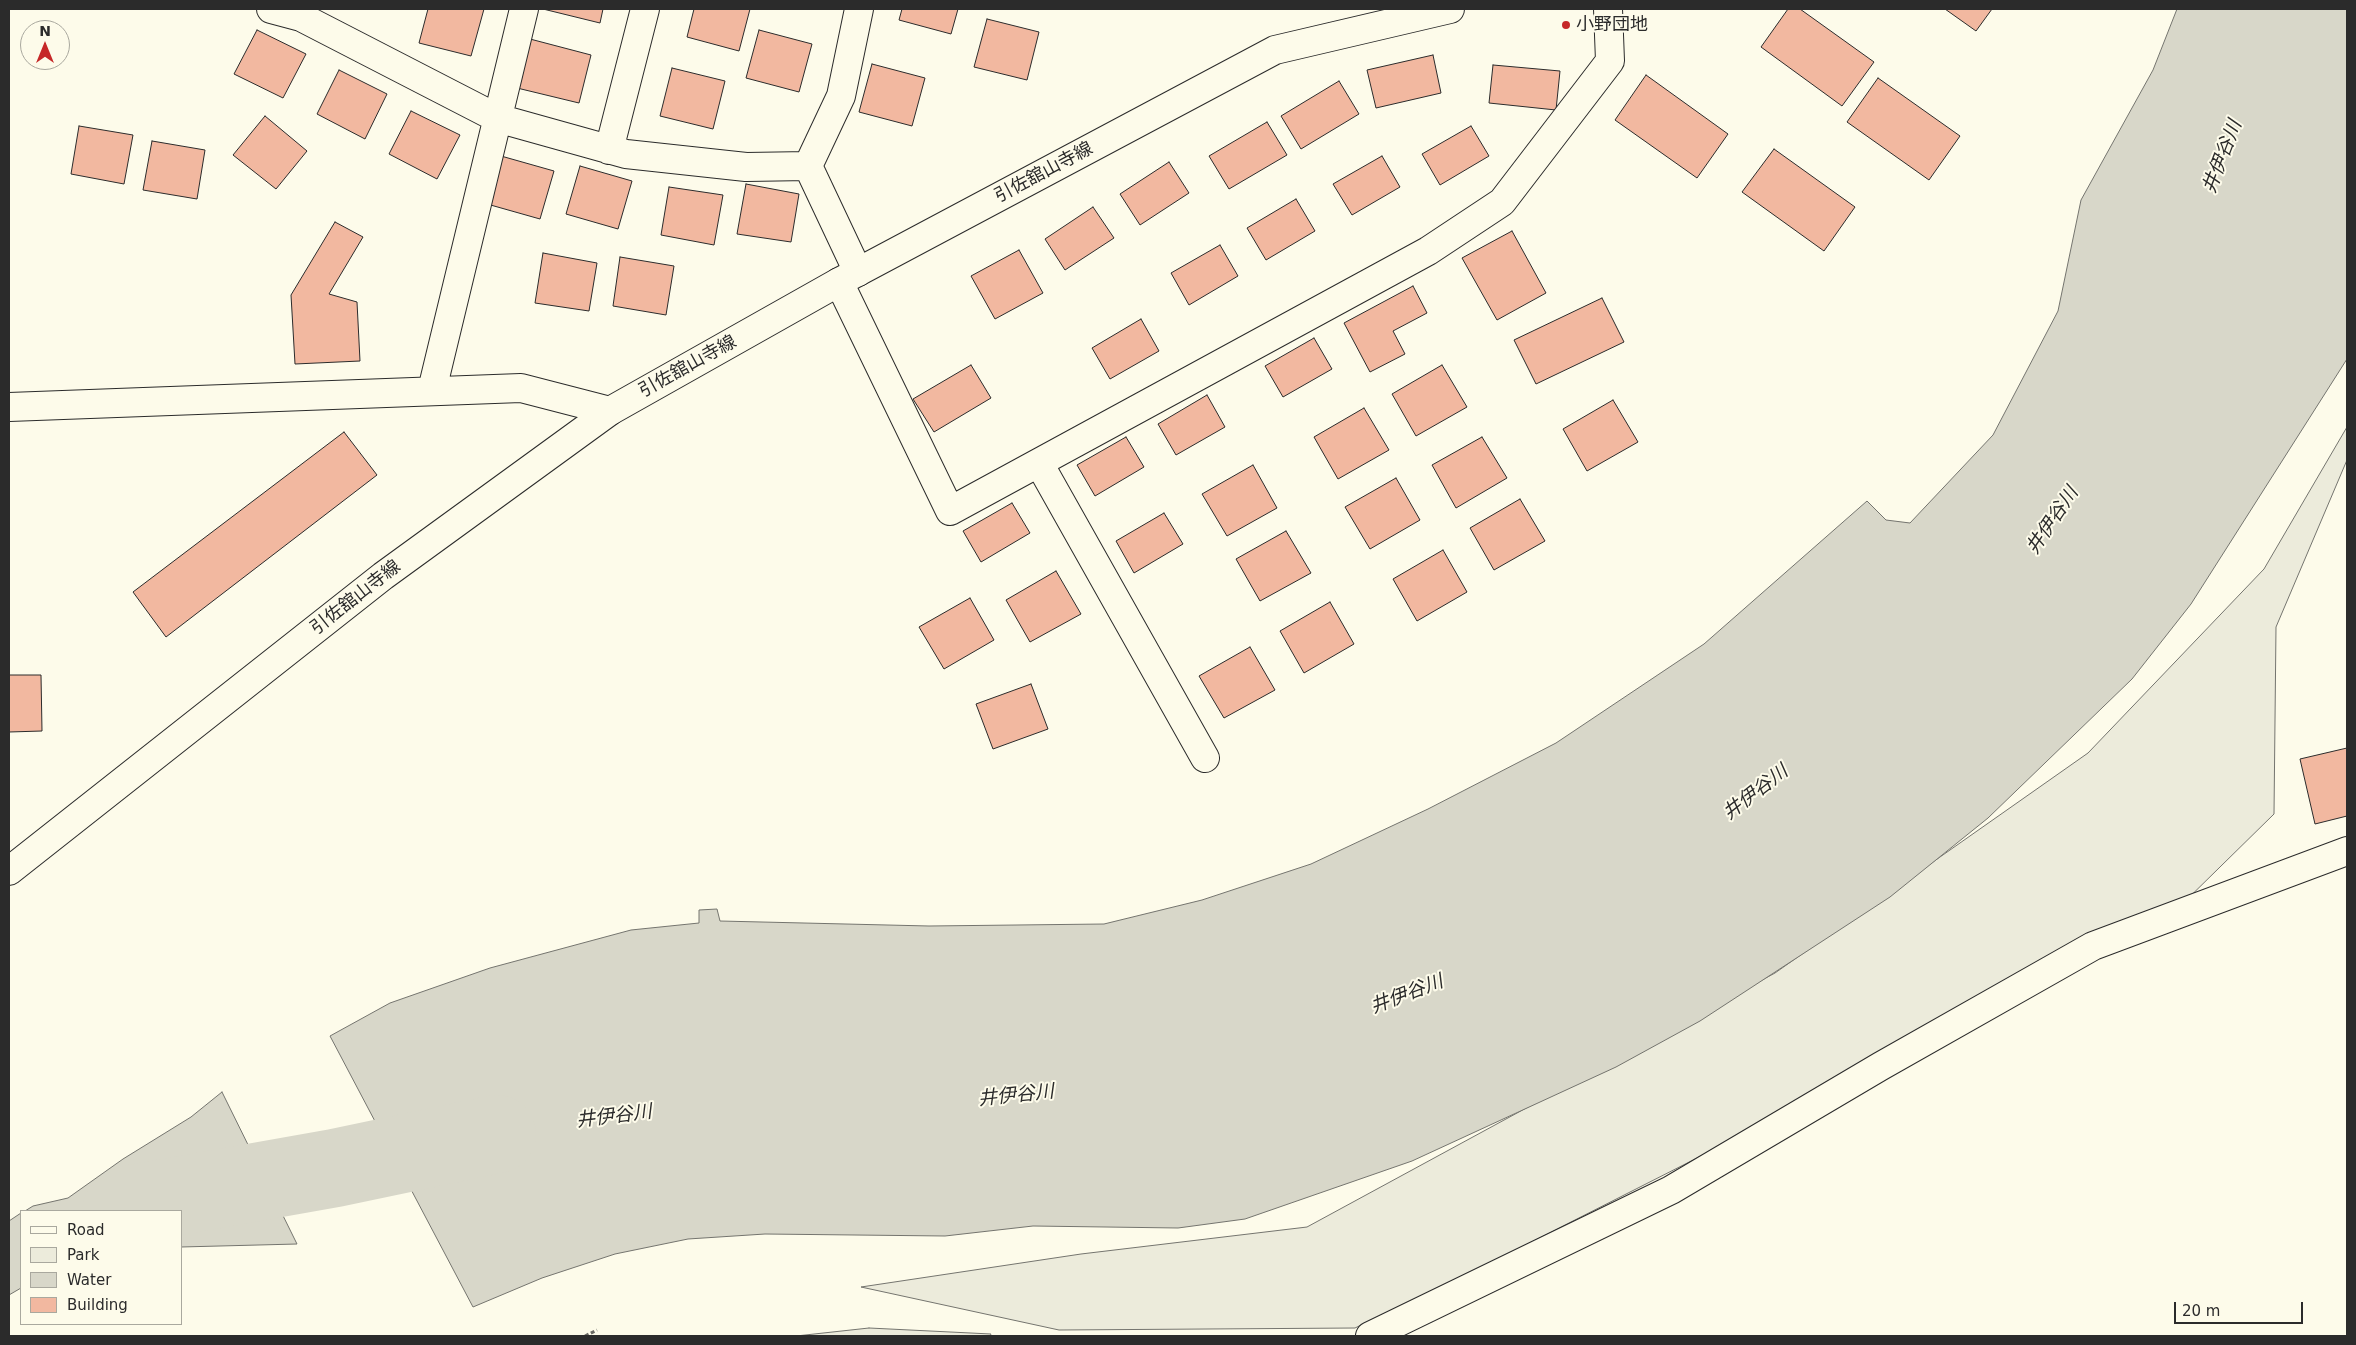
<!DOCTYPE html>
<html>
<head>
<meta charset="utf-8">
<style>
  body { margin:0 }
  #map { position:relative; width:2356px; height:1345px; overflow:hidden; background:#fdfbea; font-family:"DejaVu Sans",sans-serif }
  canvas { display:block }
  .frame { position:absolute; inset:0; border:10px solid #2b2b2b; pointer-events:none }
  .legend { position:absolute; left:20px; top:1210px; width:162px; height:115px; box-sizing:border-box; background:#fdfbea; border:1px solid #a9a89e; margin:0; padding:6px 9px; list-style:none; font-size:15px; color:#2b2b2b }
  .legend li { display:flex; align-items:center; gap:10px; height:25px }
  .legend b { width:25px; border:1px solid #a9a89e }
  .north { position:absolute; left:20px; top:20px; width:50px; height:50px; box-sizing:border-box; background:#fdfbea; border:1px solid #a9a89e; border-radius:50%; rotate:0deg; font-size:14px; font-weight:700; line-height:20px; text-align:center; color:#2b2b2b }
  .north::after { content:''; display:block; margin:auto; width:18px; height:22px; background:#c62828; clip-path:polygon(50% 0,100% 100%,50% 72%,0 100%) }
  .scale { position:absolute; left:2174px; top:1302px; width:129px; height:22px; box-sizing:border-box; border:2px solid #2b2b2b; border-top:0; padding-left:6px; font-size:15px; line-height:18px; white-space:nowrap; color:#2b2b2b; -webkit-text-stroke:4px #fdfbea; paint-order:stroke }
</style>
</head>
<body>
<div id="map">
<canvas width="2356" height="1345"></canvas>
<div class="frame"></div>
<ul class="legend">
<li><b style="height:6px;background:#fdfbea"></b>Road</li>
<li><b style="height:14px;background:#ecebdb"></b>Park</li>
<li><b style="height:14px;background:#d8d7c9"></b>Water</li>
<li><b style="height:14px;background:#f2b8a0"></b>Building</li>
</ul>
<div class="north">N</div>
<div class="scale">20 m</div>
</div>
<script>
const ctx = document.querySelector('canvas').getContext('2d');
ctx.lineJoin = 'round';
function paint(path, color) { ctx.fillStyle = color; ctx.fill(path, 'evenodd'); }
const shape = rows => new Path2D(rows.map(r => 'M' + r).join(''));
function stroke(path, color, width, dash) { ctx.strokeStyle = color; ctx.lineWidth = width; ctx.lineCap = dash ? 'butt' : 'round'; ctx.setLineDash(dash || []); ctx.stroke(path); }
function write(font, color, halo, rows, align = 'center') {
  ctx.font = font + ' "DejaVu Sans","Noto Sans JP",sans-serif'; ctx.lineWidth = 4; ctx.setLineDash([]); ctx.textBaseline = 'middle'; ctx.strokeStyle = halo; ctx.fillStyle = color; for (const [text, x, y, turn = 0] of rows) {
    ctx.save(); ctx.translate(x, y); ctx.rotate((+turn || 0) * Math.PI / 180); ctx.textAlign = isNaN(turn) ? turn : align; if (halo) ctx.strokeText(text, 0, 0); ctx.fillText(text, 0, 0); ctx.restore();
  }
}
const green = shape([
  [2347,427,2347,460,2276,627,2274,814,2166,920,1504,1256,1355,1328,1059,1330,861,1287,1081,1254,1307,1227,1775,973,2088,753,2264,569,2347,427],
  [869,1328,991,1334,990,1336,796,1336,869,1328]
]);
const water = shape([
  [2177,9,2347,9,2347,359,2191,604,2132,679,1988,818,1890,897,1700,1021,1616,1067,1412,1161,1245,1219,1178,1228,1033,1226,945,1236,765,1234,688,1239,615,1254,542,1278,473,1307,330,1036,390,1003,490,968,631,930,699,923,699,910,717,909,720,921,929,926,1104,924,1202,900,1311,864,1428,809,1556,743,1704,644,1867,501,1886,520,1910,523,1993,435,2058,311,2081,200,2153,70,2177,9],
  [222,1092,297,1244,181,1247,181,1211,25,1211,33,1206,68,1198,123,1159,191,1117,222,1092],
  [21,1213,21,1288,9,1295,9,1221,21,1213]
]);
const river = shape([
  [121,1211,132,1204,335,1168,497,1134]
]);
const building = shape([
  [428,9,484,9,471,56,419,43,428,9],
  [543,9,603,9,600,23,543,9],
  [694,9,750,9,739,51,687,37,694,9],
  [902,9,958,9,951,34,899,20,902,9],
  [1788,9,1800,9,1874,62,1842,106,1761,47,1788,9],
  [1945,9,1992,9,1976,31,1945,9],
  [987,19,1039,32,1027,80,974,67,987,19],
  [257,30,306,54,283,98,234,74,257,30],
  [759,30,812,44,799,92,746,78,759,30],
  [530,39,591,55,579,103,517,88,530,39],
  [1433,55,1441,93,1376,108,1367,70,1433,55],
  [872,64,925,78,912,126,859,112,872,64],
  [1493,65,1560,71,1556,110,1489,103,1493,65],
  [672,68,725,81,713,129,660,116,672,68],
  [339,70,387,94,365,139,317,114,339,70],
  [1646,75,1728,134,1697,178,1615,120,1646,75],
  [1878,78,1960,136,1929,180,1847,122,1878,78],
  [1339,81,1359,114,1301,149,1281,116,1339,81],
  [411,111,460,135,437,179,389,154,411,111],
  [265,116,307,151,276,189,233,155,265,116],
  [1267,122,1287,155,1229,189,1209,156,1267,122],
  [79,126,133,135,124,184,71,174,79,126],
  [1471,126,1489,156,1440,185,1422,154,1471,126],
  [152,141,205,150,197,199,143,190,152,141],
  [1774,149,1855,207,1824,251,1742,192,1774,149],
  [501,156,554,171,540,219,487,204,501,156],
  [1382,156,1400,187,1352,215,1333,184,1382,156],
  [1169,162,1189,193,1140,225,1120,194,1169,162],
  [580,166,632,181,618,229,566,214,580,166],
  [746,184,799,194,791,242,737,234,746,184],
  [669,187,723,195,714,245,661,235,669,187],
  [1296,199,1315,231,1266,260,1247,228,1296,199],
  [1093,207,1114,238,1065,270,1045,239,1093,207],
  [335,222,363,237,329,294,357,302,360,361,295,364,291,295,335,222],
  [1512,231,1546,293,1497,320,1462,258,1512,231],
  [1220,245,1238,276,1189,305,1171,273,1220,245],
  [1019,250,1043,293,995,319,971,276,1019,250],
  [543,253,597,263,589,311,535,303,543,253],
  [620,257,674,266,666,315,613,306,620,257],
  [1413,286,1427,313,1393,331,1405,354,1370,372,1344,323,1413,286],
  [1602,298,1624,342,1536,384,1514,340,1602,298],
  [1141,319,1159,351,1110,379,1092,348,1141,319],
  [1314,338,1332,369,1283,397,1265,366,1314,338],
  [971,365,991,398,934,432,913,399,971,365],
  [1442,365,1467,407,1416,436,1392,394,1442,365],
  [1207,395,1225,427,1176,455,1158,424,1207,395],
  [1613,400,1638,442,1587,471,1563,429,1613,400],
  [1364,408,1389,450,1338,479,1314,437,1364,408],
  [344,432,377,475,166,637,133,592,344,432],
  [1126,437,1144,467,1095,496,1077,465,1126,437],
  [1482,437,1507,478,1456,508,1432,465,1482,437],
  [1253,465,1277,508,1227,536,1202,494,1253,465],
  [1396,478,1420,520,1370,549,1345,507,1396,478],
  [1520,499,1545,541,1494,570,1470,528,1520,499],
  [1012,503,1030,533,981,562,963,531,1012,503],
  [1164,513,1183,544,1134,573,1116,541,1164,513],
  [1286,531,1311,573,1260,601,1236,559,1286,531],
  [1443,550,1467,592,1417,621,1393,579,1443,550],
  [1056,571,1081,614,1030,642,1006,600,1056,571],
  [970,598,994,640,944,669,919,627,970,598],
  [1330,602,1354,644,1304,673,1280,631,1330,602],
  [1250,647,1275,690,1224,718,1199,676,1250,647],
  [9,675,41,675,42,731,9,732,9,675],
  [1031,684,1048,729,993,749,976,704,1031,684],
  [2347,748,2347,816,2315,824,2300,759,2347,748]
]);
const path = shape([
  [585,1336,597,1330]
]);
const street = shape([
  [271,9,301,17,497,118,626,154,746,167,808,166,858,272],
  [609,150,645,9],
  [808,166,841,96,859,9],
  [839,282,950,511,1428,251,1502,202,1610,61,1608,9],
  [432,390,524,9],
  [9,407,521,388,610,411],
  [1039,463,1205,758],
  [1370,1336,1671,1190,1881,1066,2093,946,2347,851]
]);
const secondary = shape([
  [9,871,383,576,610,411,839,282,1275,50,1450,9]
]);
const markers = [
  [1566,25,5,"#c62828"]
];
const poiNames = [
  ["小野団地",1576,25]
];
const streetNames = [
  ["引佐舘山寺線",1044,173,-28],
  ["引佐舘山寺線",688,367,-29],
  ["引佐舘山寺線",356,598,-38]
];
const waterNames = [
  ["井伊谷川",2223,157,-69],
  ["井伊谷川",2053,521,-56],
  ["井伊谷川",1756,793,-38],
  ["井伊谷川",1407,995,-21],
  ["井伊谷川",1016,1096,-6],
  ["井伊谷川",614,1117,-7]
];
paint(green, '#ecebdb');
stroke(green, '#74746e', 1);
paint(water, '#d8d7c9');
stroke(water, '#74746e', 1);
stroke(river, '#d8d7c9', 78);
paint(building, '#f2b8a0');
stroke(building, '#2b2b2b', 1);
stroke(street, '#2b2b2b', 30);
stroke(secondary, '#2b2b2b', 30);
stroke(path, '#6a6964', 3, [4, 2.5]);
stroke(street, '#fdfbea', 28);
stroke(secondary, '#fdfbea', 28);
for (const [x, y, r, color] of markers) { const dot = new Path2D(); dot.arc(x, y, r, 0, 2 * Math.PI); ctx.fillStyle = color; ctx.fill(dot); stroke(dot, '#fdfbea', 2); }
write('18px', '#2b2b2b', '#fdfbea', poiNames, 'left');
write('18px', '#2b2b2b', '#fdfbea', streetNames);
write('italic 19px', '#2b2b2b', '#fdfbea', waterNames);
</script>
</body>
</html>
